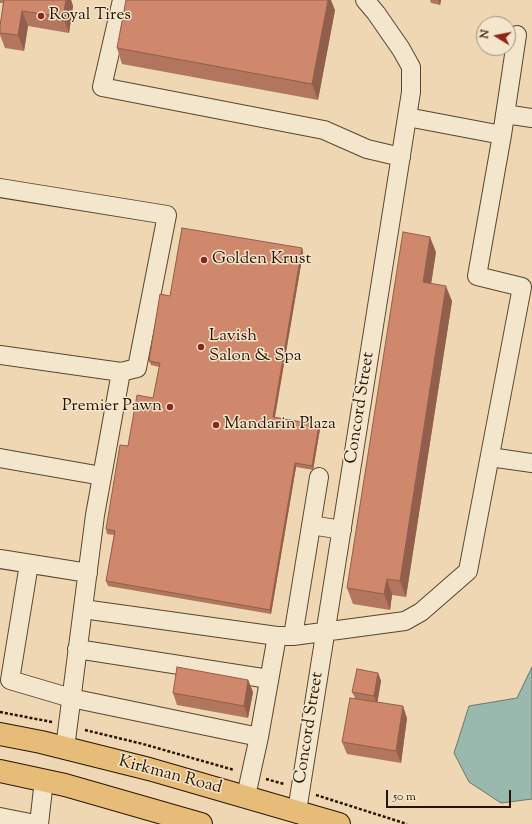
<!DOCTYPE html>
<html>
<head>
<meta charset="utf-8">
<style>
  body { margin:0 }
  #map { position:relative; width:532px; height:824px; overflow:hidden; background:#eed7b2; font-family:"Sorts Mill Goudy",serif }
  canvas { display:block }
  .north { position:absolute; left:476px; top:16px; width:40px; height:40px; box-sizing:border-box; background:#f4e5cd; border:1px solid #a2927b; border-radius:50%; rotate:280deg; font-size:11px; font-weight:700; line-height:16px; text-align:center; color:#271500 }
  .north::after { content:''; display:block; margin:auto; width:14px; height:18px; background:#8f2418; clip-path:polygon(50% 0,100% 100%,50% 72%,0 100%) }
  .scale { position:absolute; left:386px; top:790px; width:125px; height:18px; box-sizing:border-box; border:2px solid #271500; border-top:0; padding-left:5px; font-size:12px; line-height:14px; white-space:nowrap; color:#271500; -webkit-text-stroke:3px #f4e5cd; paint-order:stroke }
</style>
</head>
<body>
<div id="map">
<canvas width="532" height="824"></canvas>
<div class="north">N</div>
<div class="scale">50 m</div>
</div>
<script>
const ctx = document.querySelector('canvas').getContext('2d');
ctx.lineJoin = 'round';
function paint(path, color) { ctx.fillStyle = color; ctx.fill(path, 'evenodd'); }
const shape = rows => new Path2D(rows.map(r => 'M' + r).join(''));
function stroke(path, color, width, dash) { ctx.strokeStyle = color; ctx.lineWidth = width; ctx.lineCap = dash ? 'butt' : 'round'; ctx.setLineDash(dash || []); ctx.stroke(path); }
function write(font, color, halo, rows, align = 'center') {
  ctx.font = font + ' "Sorts Mill Goudy",serif'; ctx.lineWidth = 3; ctx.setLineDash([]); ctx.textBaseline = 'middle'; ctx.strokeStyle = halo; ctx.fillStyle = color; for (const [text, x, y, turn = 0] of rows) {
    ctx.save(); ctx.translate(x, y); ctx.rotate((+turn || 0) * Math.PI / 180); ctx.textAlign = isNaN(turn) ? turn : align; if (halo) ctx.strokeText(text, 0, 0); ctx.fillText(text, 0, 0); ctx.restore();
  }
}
const water = shape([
  [532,667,532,799,501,803,469,782,454,753,469,706,517,698,532,667]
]);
const path = shape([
  [0,712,52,722],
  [85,730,143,744,234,770],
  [266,779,284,784],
  [316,795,407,824]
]);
const minor = shape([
  [122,0,102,87,324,130,367,149,401,157],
  [505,114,532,118],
  [407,117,502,135],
  [0,188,167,215,137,368,121,372,95,515,65,748],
  [0,355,121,372],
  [490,457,532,463],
  [0,458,102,476],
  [311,525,342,530],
  [0,559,88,573],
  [29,564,10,680,71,698,259,737,277,636],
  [83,609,277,636,293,636,405,621,421,612,468,571,522,287,477,276,502,135,517,35],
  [293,636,319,477],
  [77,649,269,679],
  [246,796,259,737],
  [297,811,411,92,411,67,401,49,376,13,365,0],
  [0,817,35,824],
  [39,824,44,780]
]);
const major = shape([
  [0,734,41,742,149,769,339,824],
  [0,771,65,785,201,824]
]);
const wall = shape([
  [0,0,71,0,73,6,69,33,28,26,24,51,5,48,0,35,0,26,3,3,0,3],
  [430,0,441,0,440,5,431,3],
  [335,10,318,100,122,64,117,48],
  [302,248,303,253,275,417,319,425,320,429,313,470,296,467,271,614,108,586,106,581,114,535,107,534,106,529,128,446,153,398,159,367,151,365,149,361,170,296],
  [436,252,431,283,452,301,406,597,392,595,390,610,353,604,347,588],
  [378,673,381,681,377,702,407,718,401,763,347,754,342,742,355,698,352,692],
  [248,680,253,692,248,718,177,705,173,693]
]);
const shadedWall = shape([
  [66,0,71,0,73,6,69,33,63,17],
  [328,0,331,0,335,10,318,100,312,84],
  [438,0,441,0,440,5],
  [22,11,28,26,24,51,18,35],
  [430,237,436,252,429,298,423,282],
  [302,248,303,253,274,421,273,417],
  [446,286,452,301,406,597,400,581],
  [319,425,320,429,313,470,312,466],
  [295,463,296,467,271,614,270,610],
  [387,579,392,595,390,610,384,594],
  [378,673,381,681,377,705,374,696],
  [248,680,253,692,248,718,244,706],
  [403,706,407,718,401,763,396,751]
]);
const building = shape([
  [4,0,66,0,63,17,22,11,18,35,0,33,0,26,4,0],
  [126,0,328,0,312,84,117,48,126,0],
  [182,228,302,248,273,417,319,425,312,466,295,463,270,610,106,581,115,531,106,529,120,445,128,446,137,395,153,398,160,363,149,361,160,294,170,296,182,228],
  [403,232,430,237,423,282,446,286,400,581,387,579,384,594,347,588,403,232],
  [177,667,248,680,244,706,173,693,177,667],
  [357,669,378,673,374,696,352,692,357,669],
  [350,698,403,706,396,751,342,742,350,698]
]);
const markers = [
  [41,16,4,"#8f2418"],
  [204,260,4,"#8f2418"],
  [201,347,4,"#8f2418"],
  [170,407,4,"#8f2418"],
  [216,425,4,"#8f2418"]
];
const poiNames = [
  ["Royal Tires",49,16],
  ["Golden Krust",212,260],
  ["Lavish",209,337],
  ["Salon & Spa",209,357],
  ["Premier Pawn",162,407,"right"],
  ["Mandarin Plaza",224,425]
];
const streetNames = [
  ["Concord Street",361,408,-81],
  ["Concord Street",310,728,-81],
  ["Kirkman Road",170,776,15]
];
paint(water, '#99b9ae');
stroke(water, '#6b7768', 1);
stroke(minor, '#59462c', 20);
stroke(major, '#271500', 24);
stroke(path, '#271500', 2.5, [3, 2]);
stroke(minor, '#f4e5cd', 18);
stroke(major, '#e7bc79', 22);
paint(wall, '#b2755d');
paint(shadedWall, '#915f4c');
paint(building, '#cf886c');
stroke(building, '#915f4c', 1);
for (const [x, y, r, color] of markers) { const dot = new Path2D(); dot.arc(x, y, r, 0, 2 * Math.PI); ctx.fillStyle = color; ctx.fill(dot); stroke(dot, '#f4e5cd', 1.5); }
write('17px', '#271500', '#f4e5cd', poiNames, 'left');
write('17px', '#271500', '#f4e5cd', streetNames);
</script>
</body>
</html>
